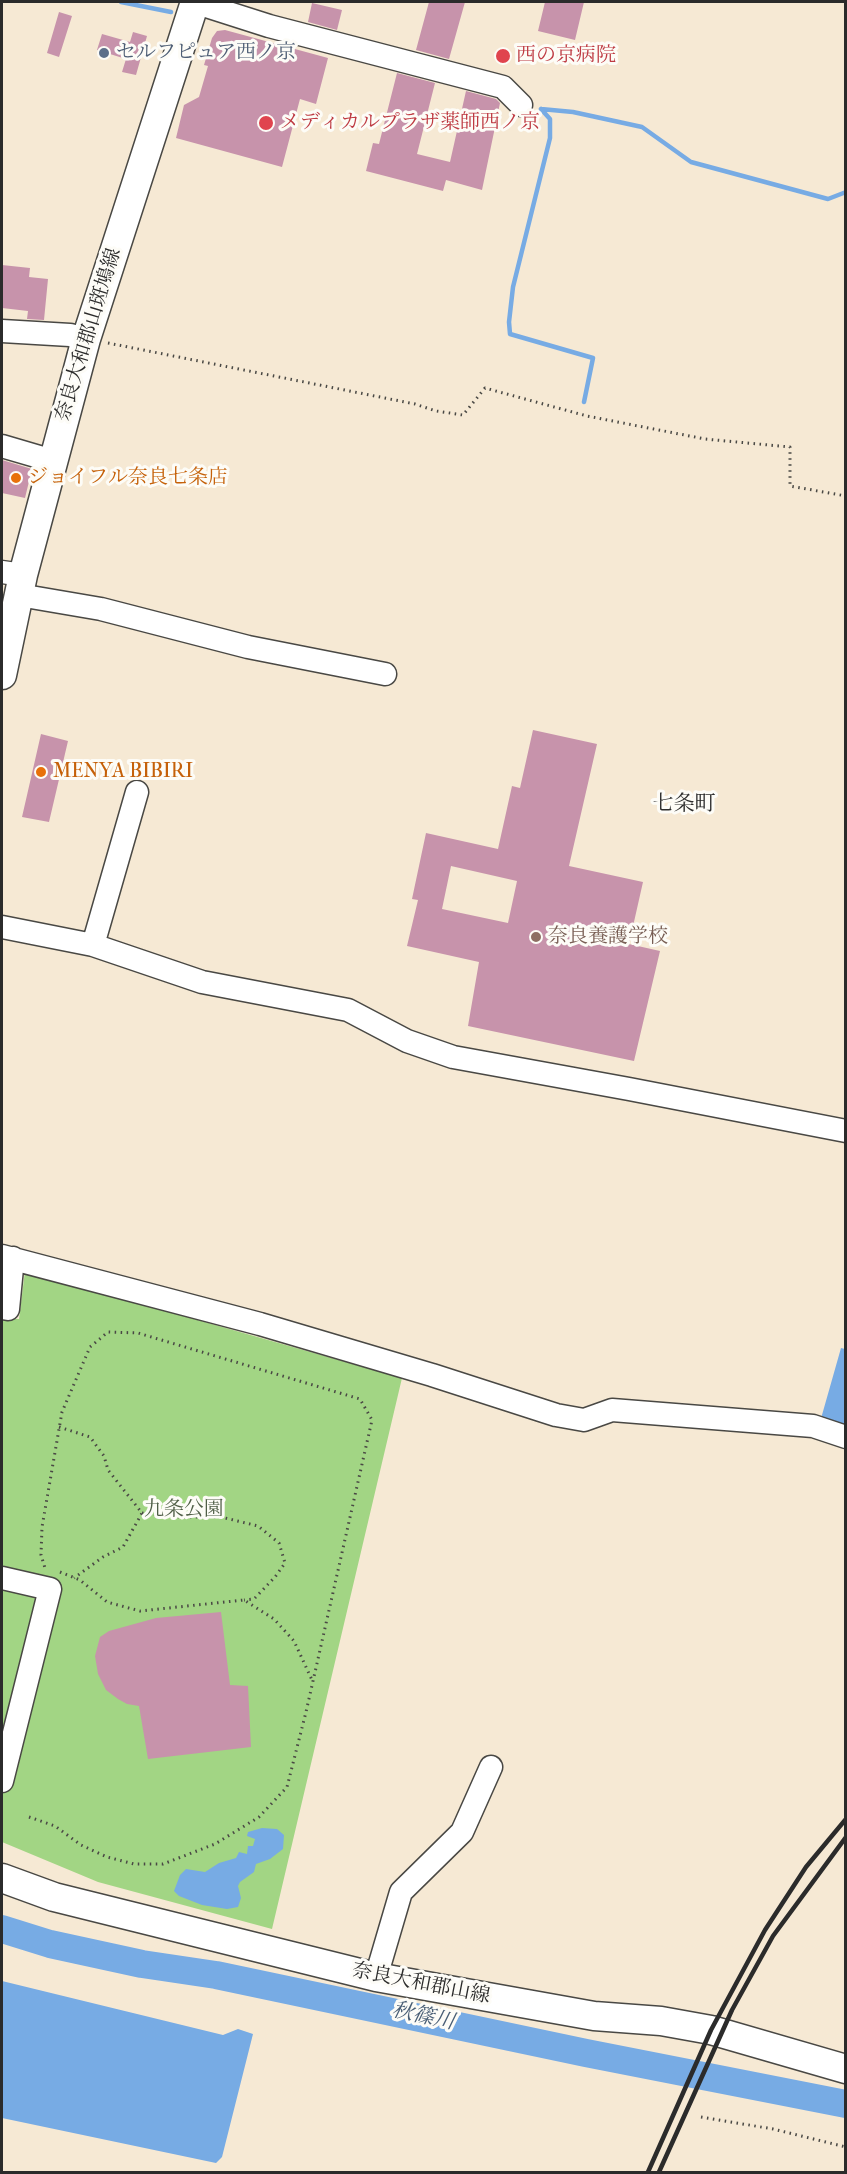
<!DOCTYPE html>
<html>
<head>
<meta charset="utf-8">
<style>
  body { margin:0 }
  #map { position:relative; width:847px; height:2174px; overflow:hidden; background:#f6e9d4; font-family:"IM FELL French Canon",serif }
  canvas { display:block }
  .frame { position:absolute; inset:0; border:3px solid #2b2b2b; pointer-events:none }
</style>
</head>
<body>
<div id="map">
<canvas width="847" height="2174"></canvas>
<div class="frame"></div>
</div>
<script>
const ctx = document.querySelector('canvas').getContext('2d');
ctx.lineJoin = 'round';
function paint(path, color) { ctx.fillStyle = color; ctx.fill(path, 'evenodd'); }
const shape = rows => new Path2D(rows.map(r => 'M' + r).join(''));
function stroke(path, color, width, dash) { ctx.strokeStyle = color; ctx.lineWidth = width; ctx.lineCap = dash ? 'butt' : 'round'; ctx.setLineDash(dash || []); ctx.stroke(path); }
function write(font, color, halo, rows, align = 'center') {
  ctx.font = font + ' "IM FELL French Canon","Noto Serif JP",serif'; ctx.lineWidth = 6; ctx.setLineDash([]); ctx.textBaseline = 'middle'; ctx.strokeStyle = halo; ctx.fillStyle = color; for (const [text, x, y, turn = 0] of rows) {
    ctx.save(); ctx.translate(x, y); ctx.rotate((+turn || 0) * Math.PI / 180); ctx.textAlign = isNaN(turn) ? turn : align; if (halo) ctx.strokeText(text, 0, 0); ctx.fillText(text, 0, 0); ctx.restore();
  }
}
const green = shape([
  [25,1271,402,1378,272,1929,98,1882,2,1842,2,1318,19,1319]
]);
const water = shape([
  [841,1348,845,1349,845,1430,820,1422],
  [262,1828,277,1829,284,1835,283,1849,270,1859,256,1864,254,1872,240,1882,238,1886,241,1898,238,1907,227,1909,202,1905,179,1896,174,1891,180,1875,186,1869,205,1872,219,1863,236,1858,239,1852,247,1854,248,1846,253,1846,255,1839,247,1836,248,1832],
  [2,1981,223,2035,238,2029,253,2034,222,2157,216,2163,2,2118]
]);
const stream = shape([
  [121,2,171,12],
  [541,109,550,119,550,138,513,287,509,322,510,334,593,358,584,402],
  [541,109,573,112,642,127,691,162,828,199,846,192]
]);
const river = shape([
  [2,1929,50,1944,142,1964,216,1975,586,2053,846,2104]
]);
const building = shape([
  [429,2,465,2,449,59,416,50],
  [545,2,584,2,575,40,538,31],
  [312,3,342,10,337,30,308,22],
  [59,12,72,16,59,57,47,53],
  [225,30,328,58,316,104,300,99,282,167,176,138,184,105,199,97,208,66,204,65,212,38,217,31],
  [133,32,147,36,136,75,122,72,126,59,97,50,102,34,130,42],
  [397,73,435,83,417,154,450,162,466,91,496,99,500,103,482,190,446,180,443,191,366,171,373,143,379,144],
  [2,265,30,268,29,277,48,279,44,320,27,319,28,311,2,308],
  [2,460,32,469,25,498,2,493],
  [533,730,597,744,569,866,643,882,629,944,660,951,634,1061,468,1026,479,962,407,946,418,900,412,899,426,833,498,849,512,786,520,788],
  [451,866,517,881,508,923,442,909],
  [41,734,68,741,49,822,22,817],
  [221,1612,230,1685,248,1686,251,1747,148,1759,139,1706,127,1704,118,1699,106,1690,98,1674,95,1656,100,1637,109,1631,156,1618]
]);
const path = shape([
  [108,343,415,404,436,411,463,415,485,388,587,416,705,439,790,447,790,486,846,496],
  [59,1427,90,1437,104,1456,108,1470,142,1513,123,1547,103,1557,74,1578],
  [142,1513,181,1517,221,1517,258,1526,279,1543,285,1563,275,1577,254,1599,244,1600],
  [60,1572,80,1580,107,1602,140,1611,244,1600,274,1619,294,1641,312,1680],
  [29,1817,55,1826,81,1845,107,1857,134,1864,163,1864,215,1844,259,1817,287,1787,306,1712,372,1420,360,1399,138,1333,108,1332,90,1347,62,1412,42,1527,41,1555,45,1568],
  [701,2117,773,2129,846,2147]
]);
const minor = shape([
  [194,2,269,26,503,87,521,105],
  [2,331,70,335,86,339],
  [2,446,53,461],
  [2,572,23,575],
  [19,595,101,609,248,647,385,674],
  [2,927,93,945,202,982,348,1010,407,1041,453,1057,629,1089,846,1131],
  [93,945,137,792],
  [2,1256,260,1324,432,1375,556,1415,584,1420,612,1410,813,1426,846,1437],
  [2,1308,8,1309,13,1258],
  [2,1578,50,1589,2,1781],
  [376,1977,401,1892,462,1832,491,1767]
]);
const major = shape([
  [2,675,23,575,86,339,195,2],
  [2,1878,54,1897,376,1977,594,2016,661,2021,711,2030,846,2069]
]);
const rail = shape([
  [648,2172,711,2030,765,1930,806,1867,846,1819],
  [659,2172,732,2010,773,1936,846,1837]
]);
const markers = [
  [104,53,6,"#5c6f8a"],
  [503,56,8,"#e0444e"],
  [266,123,8,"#e0444e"],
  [16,478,6,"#e8710a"],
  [41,772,6,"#e8710a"],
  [536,937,6,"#8d6e63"]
];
const serviceNames = [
  ["セルフピュア西ノ京",116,53]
];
const healthNames = [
  ["西の京病院",516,56],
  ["メディカルプラザ薬師西ノ京",280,123]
];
const streetNames = [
  ["奈良大和郡山斑鳩線",89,335,-73],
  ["奈良大和郡山線",421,1984,11]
];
const foodNames = [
  ["ジョイフル奈良七条店",28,478],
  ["MENYA BIBIRI",53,772]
];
const educationNames = [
  ["奈良養護学校",548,937]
];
const parkNames = [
  ["九条公園",184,1510]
];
const neighbourhoodNames = [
  ["七条町",684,805]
];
const waterNames = [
  ["秋篠川",423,2017,12]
];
paint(green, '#a2d584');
paint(water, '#77abe4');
stroke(stream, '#77abe4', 4.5);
stroke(river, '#77abe4', 28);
paint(building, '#c793ab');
stroke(minor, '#494844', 25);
stroke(major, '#494844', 31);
stroke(path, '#494844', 3, [1.5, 4.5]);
stroke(minor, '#fff', 22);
stroke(major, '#fff', 28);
stroke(rail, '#2b2b2b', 4.5);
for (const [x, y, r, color] of markers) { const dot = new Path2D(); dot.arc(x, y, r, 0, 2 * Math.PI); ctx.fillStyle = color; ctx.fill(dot); stroke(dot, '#fdfcf7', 2); }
write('20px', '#4e5e75', '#fdfcf7', serviceNames, 'left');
write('20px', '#be3a42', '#fdfcf7', healthNames, 'left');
write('20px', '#2b2b2b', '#fdfcf7', streetNames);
write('20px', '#c56008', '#fdfcf7', foodNames, 'left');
write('20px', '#785e54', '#fdfcf7', educationNames, 'left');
write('20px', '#4f5e46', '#fdfcf7', parkNames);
write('21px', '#2b2b2b', '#fdfcf7', neighbourhoodNames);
write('italic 21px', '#495e75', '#fdfcf7', waterNames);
</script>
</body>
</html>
